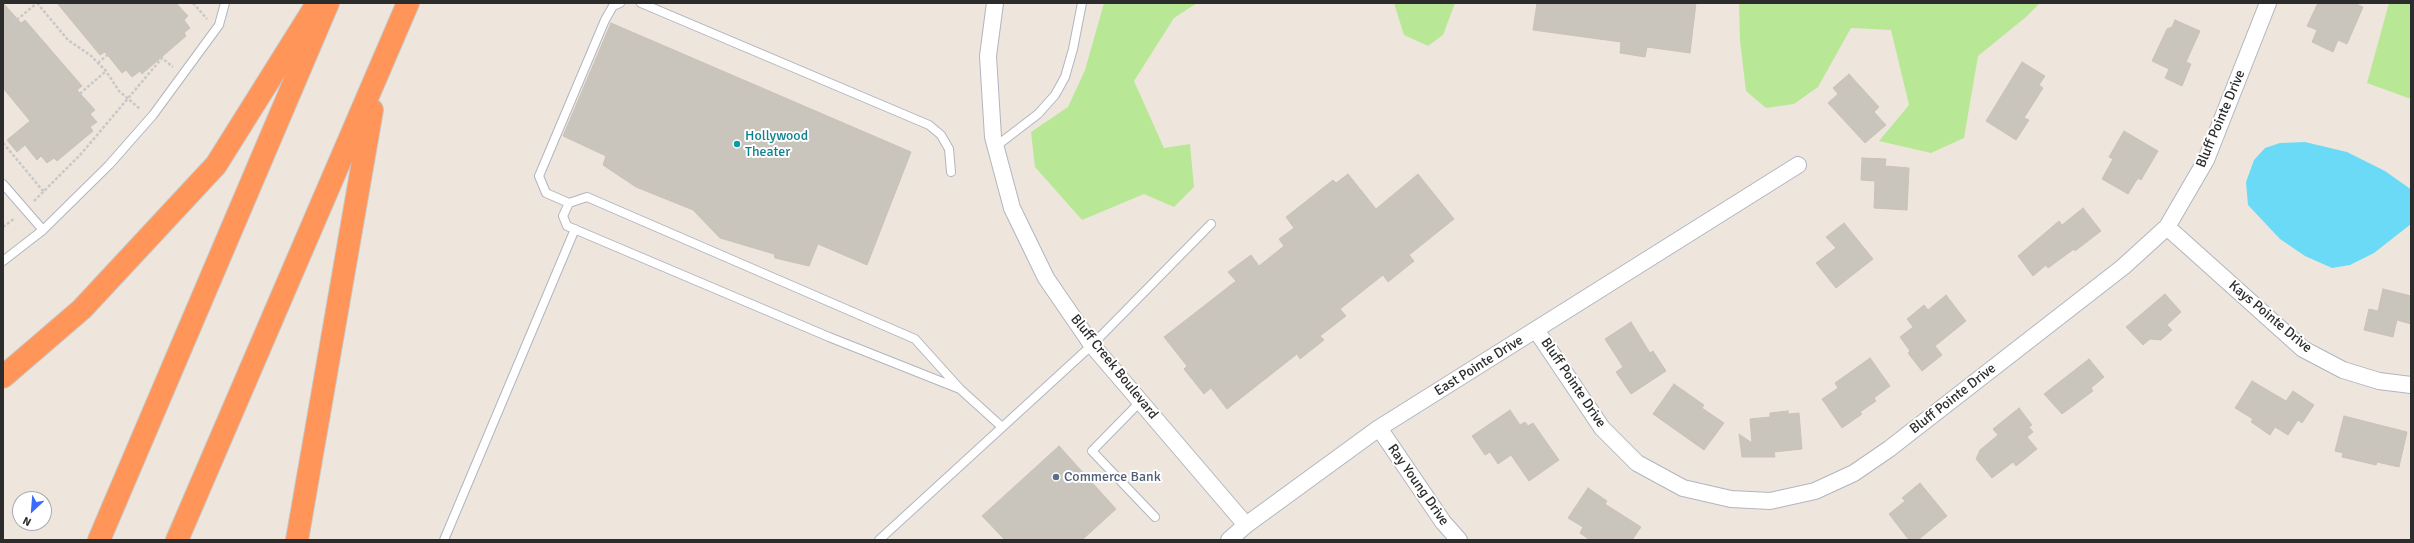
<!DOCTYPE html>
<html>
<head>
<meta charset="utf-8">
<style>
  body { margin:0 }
  #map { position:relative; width:2414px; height:543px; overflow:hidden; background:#eee6dd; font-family:Signika,sans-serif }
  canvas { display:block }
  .frame { position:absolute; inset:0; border:4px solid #2c2c2c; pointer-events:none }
  .north { position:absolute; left:12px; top:491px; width:40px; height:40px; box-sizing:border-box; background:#fff; border:1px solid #ababab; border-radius:50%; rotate:206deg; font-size:11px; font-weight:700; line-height:16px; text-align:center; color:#2c2c2c }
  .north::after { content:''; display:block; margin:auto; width:14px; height:18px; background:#3a6bff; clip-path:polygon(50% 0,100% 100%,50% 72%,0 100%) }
</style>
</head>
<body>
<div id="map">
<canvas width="2414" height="543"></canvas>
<div class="frame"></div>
<div class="north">N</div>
</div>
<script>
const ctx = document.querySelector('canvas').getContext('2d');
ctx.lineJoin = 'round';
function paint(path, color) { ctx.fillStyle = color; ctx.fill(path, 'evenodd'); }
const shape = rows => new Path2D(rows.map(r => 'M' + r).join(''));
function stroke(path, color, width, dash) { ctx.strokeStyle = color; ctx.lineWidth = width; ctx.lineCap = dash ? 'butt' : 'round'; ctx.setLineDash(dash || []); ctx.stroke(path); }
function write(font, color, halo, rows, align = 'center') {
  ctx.font = font + ' Signika,sans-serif'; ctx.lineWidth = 4; ctx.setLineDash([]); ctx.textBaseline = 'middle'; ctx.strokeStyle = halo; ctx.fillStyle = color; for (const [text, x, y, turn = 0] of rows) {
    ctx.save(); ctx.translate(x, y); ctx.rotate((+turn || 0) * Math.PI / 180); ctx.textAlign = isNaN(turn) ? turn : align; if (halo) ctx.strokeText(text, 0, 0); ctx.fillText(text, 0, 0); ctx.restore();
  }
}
const green = shape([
  [1104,3,1197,3,1174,18,1134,81,1164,148,1190,144,1194,187,1174,207,1144,194,1082,220,1035,167,1031,132,1068,107,1085,70],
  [1394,3,1455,3,1443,35,1428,46,1404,35],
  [1739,3,2040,3,2026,17,1978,56,1964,138,1931,153,1879,141,1909,105,1891,30,1851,28,1818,87,1794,104,1766,108,1746,91,1740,41],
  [2389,3,2411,3,2411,99,2367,83]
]);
const water = shape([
  [2305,142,2347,152,2385,171,2409,188,2411,190,2411,224,2374,253,2350,265,2332,268,2305,256,2280,239,2248,205,2246,182,2254,160,2265,148,2280,143]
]);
const building = shape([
  [3,3,21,23,25,20,82,86,77,90,95,110,90,114,97,122,90,127,93,131,57,161,54,158,47,163,41,156,37,160,25,145,17,152,7,140,30,121,3,88,3,3],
  [57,3,176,3,188,16,184,20,190,28,184,33,186,36,142,74,140,71,132,77,126,70,122,73,105,52,100,55,57,3],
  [1537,3,1696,3,1690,53,1647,47,1645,57,1620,53,1621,42,1533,30,1537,3],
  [2318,3,2354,3,2363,7,2347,44,2338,40,2333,52,2312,42,2317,30,2307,26,2318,3],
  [2175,20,2200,31,2186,62,2191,64,2182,86,2165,78,2169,69,2152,61,2167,29,2172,27,2175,20],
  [611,23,911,152,867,265,818,244,809,266,775,258,774,254,720,238,693,210,636,187,603,165,606,156,563,136,611,23],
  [2022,62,2045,76,2039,85,2043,88,2024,118,2029,120,2016,140,1986,121,2022,62],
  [1849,74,1879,107,1874,112,1886,125,1865,143,1828,103,1838,94,1833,88,1849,74],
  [2124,131,2158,151,2141,180,2138,178,2128,194,2102,179,2113,159,2109,157,2124,131],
  [1862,158,1886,159,1885,166,1909,168,1907,210,1874,208,1875,181,1861,180,1862,158],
  [1348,174,1376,209,1418,174,1454,219,1409,255,1414,261,1388,282,1383,275,1340,309,1346,316,1320,336,1324,340,1300,359,1297,354,1227,409,1211,388,1204,394,1184,369,1187,366,1164,337,1236,281,1228,272,1251,255,1259,266,1284,246,1279,239,1294,228,1286,217,1333,180,1336,183,1348,174],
  [2083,208,2101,231,2075,251,2074,249,2048,268,2046,265,2033,276,2018,256,2059,221,2062,225,2083,208],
  [1844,223,1873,259,1836,288,1816,263,1836,248,1826,237,1844,223],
  [2383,289,2411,296,2411,324,2397,320,2393,337,2364,330,2369,309,2378,311,2383,289],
  [2165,294,2181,312,2167,325,2172,330,2161,340,2150,339,2143,345,2126,327,2165,294],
  [1946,295,1966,321,1935,346,1942,355,1922,371,1908,353,1910,351,1900,337,1913,327,1907,319,1924,305,1928,310,1946,295],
  [1631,322,1650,353,1653,351,1666,371,1631,394,1616,372,1623,367,1605,339,1631,322],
  [1870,358,1890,386,1874,398,1876,401,1860,412,1862,414,1842,428,1822,399,1838,388,1835,383,1870,358],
  [2089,359,2104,377,2091,388,2093,391,2062,414,2044,394,2089,359],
  [2252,381,2286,401,2293,391,2314,405,2302,423,2298,420,2288,435,2275,427,2270,435,2251,422,2253,419,2235,408,2252,381],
  [1674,384,1704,405,1702,408,1724,423,1704,450,1653,414,1674,384],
  [2019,408,2032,425,2029,427,2033,432,2027,437,2037,449,2016,466,2013,462,1992,478,1976,459,1980,450,1998,435,1993,429,2019,408],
  [1510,410,1520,425,1525,422,1528,426,1533,423,1559,460,1529,481,1511,455,1498,464,1490,452,1485,455,1472,436,1510,410],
  [1788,411,1788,414,1799,413,1802,449,1774,452,1775,457,1742,457,1739,434,1752,443,1750,419,1770,417,1770,413,1788,411],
  [2344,416,2407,432,2399,467,2377,462,2376,465,2342,457,2343,453,2335,451,2344,416],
  [1059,446,1116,509,1082,540,1005,540,982,516,1059,446],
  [1920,483,1947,516,1918,540,1909,540,1889,514,1905,501,1902,498,1920,483],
  [1588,488,1607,501,1605,504,1641,527,1632,540,1590,540,1580,533,1583,527,1568,518,1588,488]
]);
const path = shape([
  [37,3,68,40,90,55,106,71,119,91,140,109],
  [193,3,207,19],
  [13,23,37,3],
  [98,63,112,51],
  [76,97,106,71],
  [3,143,44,192],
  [34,201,81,154,162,58,173,67],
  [3,227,15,218]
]);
const lane = shape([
  [641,3,929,125,941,135,949,149,951,172],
  [995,147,1038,114,1055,95,1065,77,1073,49,1082,3],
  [3,184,43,230,3,261],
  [569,203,546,193,539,176,605,20,613,6,620,3],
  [43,230,109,165,153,115,219,25,225,3],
  [960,389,915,339,587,197,569,203,563,216,567,226,829,337,960,389,1002,427],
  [1141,401,1092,451,1155,517],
  [444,540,575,229],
  [879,540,1092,345,1211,224]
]);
const street = shape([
  [995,3,988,56,993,137,1012,208,1046,278,1092,345,1246,525],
  [2167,227,2303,349,2343,370,2379,381,2411,385],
  [1536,330,1602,428,1637,463,1683,488,1731,499,1770,501,1815,491,1854,473,1889,449,2123,267,2167,227,2206,160,2268,3],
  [1379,428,1443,522,1459,540],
  [1229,540,1246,525,1379,428,1798,165]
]);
const highway = shape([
  [3,377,82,309,216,165,315,7],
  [99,540,328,3],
  [177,540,408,3],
  [297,540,372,110]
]);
const markers = [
  [737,144,4,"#0f9aa8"],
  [1056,477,4,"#5c6f8a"]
];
const streetNames = [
  ["Bluff Pointe Drive",2221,119,-67],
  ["Kays Pointe Drive",2270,317,40],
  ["East Pointe Drive",1479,366,-32],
  ["Bluff Creek Boulevard",1114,367,51],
  ["Bluff Pointe Drive",1573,383,56],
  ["Bluff Pointe Drive",1953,399,-38],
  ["Ray Young Drive",1418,485,55]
];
const cultureNames = [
  ["Hollywood",745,136],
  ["Theater",745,152]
];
const serviceNames = [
  ["Commerce Bank",1064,477]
];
paint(green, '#b8e896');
paint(water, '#6adaf7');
paint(building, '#c9c4bc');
stroke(building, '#cac2b6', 1);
stroke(lane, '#b1b5c0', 10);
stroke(street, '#b1b5c0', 18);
stroke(highway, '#c8c8c8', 24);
stroke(path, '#c8c8c8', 2.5, [3, 2]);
stroke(lane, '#fff', 8);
stroke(street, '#fff', 16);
stroke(highway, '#ff9558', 22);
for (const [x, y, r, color] of markers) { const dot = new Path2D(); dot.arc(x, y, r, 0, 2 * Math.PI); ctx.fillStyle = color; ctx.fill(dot); stroke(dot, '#fff', 1.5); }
write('14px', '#2c2c2c', '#fff', streetNames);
write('14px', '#0d838f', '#fff', cultureNames, 'left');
write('14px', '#4e5e75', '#fff', serviceNames, 'left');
</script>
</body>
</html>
